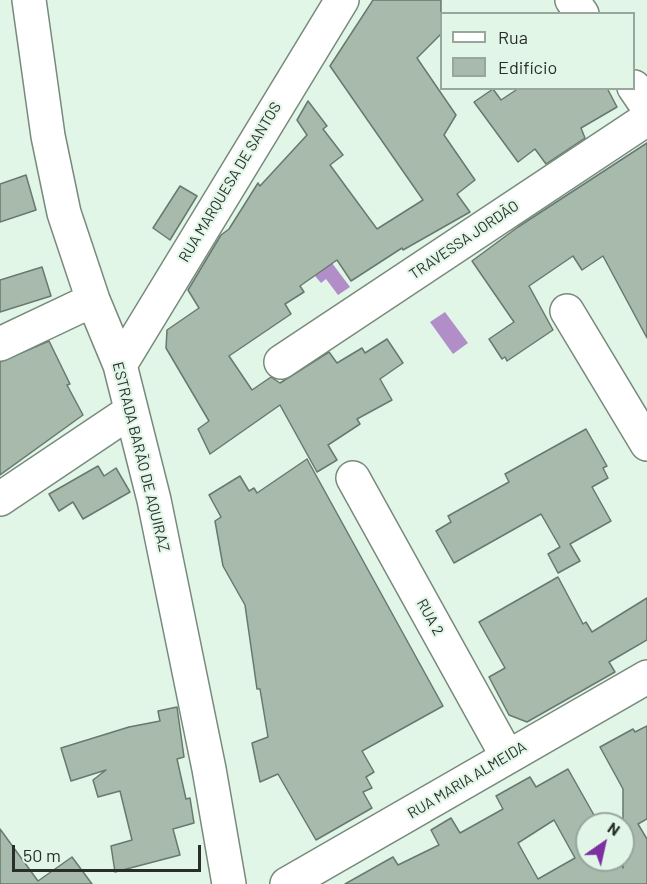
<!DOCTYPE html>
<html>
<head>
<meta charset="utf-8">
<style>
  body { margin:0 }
  #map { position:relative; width:647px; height:884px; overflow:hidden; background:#e2f6e8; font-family:Barlow,sans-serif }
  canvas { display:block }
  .legend { position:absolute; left:440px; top:12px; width:195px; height:78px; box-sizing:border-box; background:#e2f6e8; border:2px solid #98a69c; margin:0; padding:8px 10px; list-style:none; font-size:18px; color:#282f2a }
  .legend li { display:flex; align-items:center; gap:12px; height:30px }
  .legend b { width:30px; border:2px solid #98a69c }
  .north { position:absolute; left:575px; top:812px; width:60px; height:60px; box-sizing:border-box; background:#e2f6e8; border:2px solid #98a69c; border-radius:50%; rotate:34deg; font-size:16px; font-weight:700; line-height:24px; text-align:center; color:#282f2a }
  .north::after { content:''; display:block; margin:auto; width:21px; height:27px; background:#7c30a2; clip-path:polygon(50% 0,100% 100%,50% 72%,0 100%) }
  .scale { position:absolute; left:12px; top:845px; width:189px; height:27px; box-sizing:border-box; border:3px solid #282f2a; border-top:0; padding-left:8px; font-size:18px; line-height:21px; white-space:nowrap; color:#282f2a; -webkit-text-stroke:4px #e2f6e8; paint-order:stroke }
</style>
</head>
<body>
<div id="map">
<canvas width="647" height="884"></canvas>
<ul class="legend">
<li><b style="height:8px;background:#fff"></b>Rua</li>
<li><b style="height:16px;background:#a7baac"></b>Edifício</li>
</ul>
<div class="north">N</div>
<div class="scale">50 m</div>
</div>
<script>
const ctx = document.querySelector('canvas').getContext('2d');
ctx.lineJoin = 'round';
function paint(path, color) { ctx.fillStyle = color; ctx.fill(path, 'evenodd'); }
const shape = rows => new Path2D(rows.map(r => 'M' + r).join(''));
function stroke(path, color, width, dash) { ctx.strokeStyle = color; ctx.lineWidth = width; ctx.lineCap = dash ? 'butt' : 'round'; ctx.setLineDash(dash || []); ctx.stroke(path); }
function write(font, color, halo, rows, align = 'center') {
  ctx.font = font + ' Barlow,sans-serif'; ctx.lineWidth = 4.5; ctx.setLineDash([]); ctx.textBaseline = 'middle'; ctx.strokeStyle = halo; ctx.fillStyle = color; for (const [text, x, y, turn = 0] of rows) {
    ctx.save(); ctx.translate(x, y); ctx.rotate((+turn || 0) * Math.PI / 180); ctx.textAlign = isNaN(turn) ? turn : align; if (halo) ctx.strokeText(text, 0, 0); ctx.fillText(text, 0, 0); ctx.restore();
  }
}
const water = shape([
  [332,263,350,287,338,295,326,279,321,283,315,276],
  [445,312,468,343,453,354,430,322]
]);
const building = shape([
  [373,0,441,0,441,34,417,58,456,115,444,135,475,180,457,194,470,212,403,250,402,248,351,281,337,260,300,286,304,292,285,304,291,314,229,356,252,390,271,377,280,383,329,352,337,363,362,348,365,353,387,339,403,363,380,379,392,400,357,419,360,424,328,445,337,460,317,472,280,405,210,454,198,429,209,421,166,348,167,330,199,308,188,290,221,235,229,229,258,183,260,186,307,135,297,120,308,101,327,126,323,129,343,155,330,165,377,229,423,200,330,66,373,0],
  [519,88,607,88,617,107,581,128,585,138,546,164,535,149,518,162,474,102,493,89,501,100,519,88],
  [647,143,647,338,603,256,582,270,573,256,529,286,553,330,507,361,505,357,502,359,489,339,514,322,472,261,518,227,647,143],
  [26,175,36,210,0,222,0,184,26,175],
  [180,186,197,196,170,240,153,228,180,186],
  [42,267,51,296,0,312,0,280,42,267],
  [49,341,70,384,67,385,83,415,0,475,0,362,49,341],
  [586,429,607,466,603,468,608,478,592,487,611,521,570,544,580,561,558,573,548,554,560,547,541,514,454,563,436,531,451,522,448,516,509,482,505,474,586,429],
  [307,459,443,706,362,751,374,772,366,777,372,788,363,792,372,808,316,840,278,774,260,782,252,743,268,737,260,689,257,689,245,605,223,566,215,521,221,517,209,495,240,476,249,491,254,488,257,493,307,459],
  [98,466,104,476,116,468,130,492,83,519,73,502,59,511,49,494,98,466],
  [558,577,583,624,586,622,592,632,647,598,647,640,609,662,615,672,527,722,509,715,489,677,505,668,479,622,558,577],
  [177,707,184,757,177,759,186,799,190,798,194,823,173,829,180,855,115,872,111,846,132,840,120,791,98,797,93,780,106,770,71,781,61,748,129,727,160,721,158,711,177,707],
  [647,726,647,819,638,824,647,839,647,884,345,884,393,857,398,865,439,845,431,830,451,818,460,833,503,809,496,796,530,777,536,787,568,769,599,824,587,824,587,860,619,860,623,868,623,789,600,747,633,729,635,732,647,726],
  [554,820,575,858,538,879,518,843,554,820],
  [0,829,38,881,72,857,92,884,0,884,0,829]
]);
const minor = shape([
  [29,0,48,136,64,213,93,300,120,365,154,500,209,769,229,884],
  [572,0,582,14],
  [634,87,647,106],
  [567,311,647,444],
  [0,344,93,300],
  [281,362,647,119],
  [120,365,342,0],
  [353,478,507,756],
  [0,499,131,411],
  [287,884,647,677]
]);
const streetNames = [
  ["RUA MARQUESA DE SANTOS",230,182,-59],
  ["TRAVESSA JORDÃO",464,240,-34],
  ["ESTRADA BARÃO DE AQUIRAZ",141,457,76],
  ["RUA 2",430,617,61],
  ["RUA MARIA ALMEIDA",467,780,-31]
];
paint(water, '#b28ec8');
paint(building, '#a7baac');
stroke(building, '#68796d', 1.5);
stroke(minor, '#788a7d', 36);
stroke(minor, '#fff', 33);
write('15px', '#282f2a', '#e2f6e8', streetNames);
</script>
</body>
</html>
